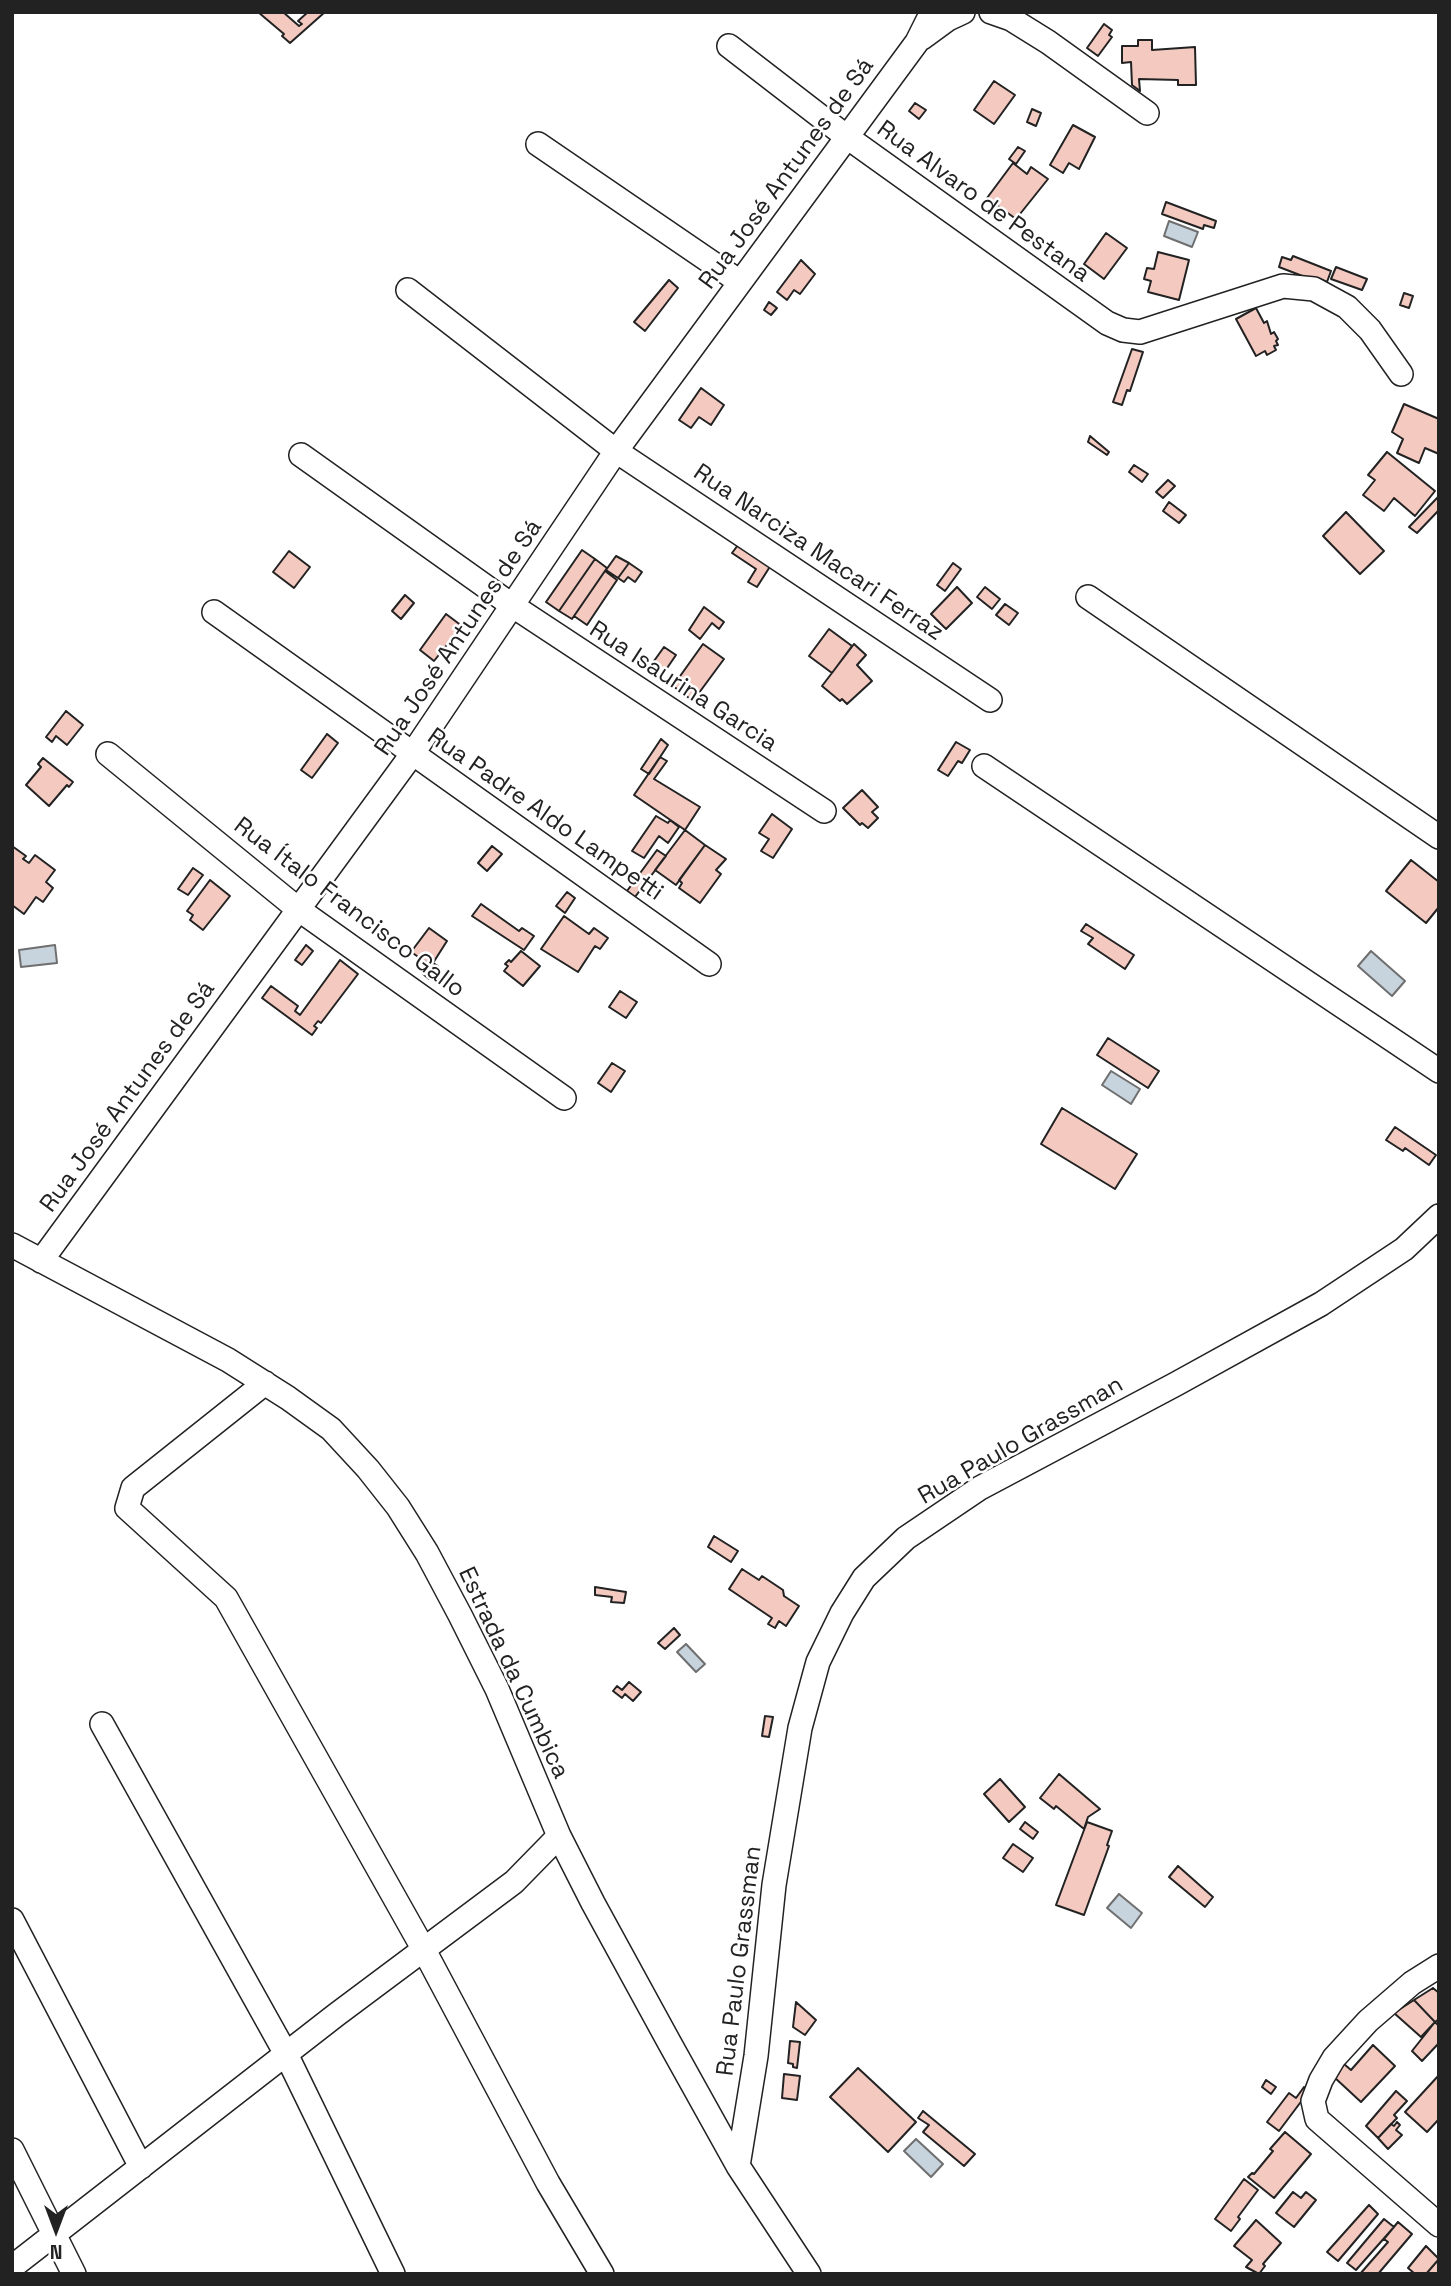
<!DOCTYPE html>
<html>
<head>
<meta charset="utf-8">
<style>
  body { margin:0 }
  #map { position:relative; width:1451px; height:2286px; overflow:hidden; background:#fff; font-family:"Space Grotesk",sans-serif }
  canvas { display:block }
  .frame { position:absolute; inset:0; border:14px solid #222; pointer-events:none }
  .north { position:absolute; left:21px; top:2195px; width:70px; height:70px; -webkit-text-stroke:5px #fff; paint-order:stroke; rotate:180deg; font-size:19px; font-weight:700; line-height:28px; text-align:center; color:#222 }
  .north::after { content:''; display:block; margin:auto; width:24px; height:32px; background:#222; clip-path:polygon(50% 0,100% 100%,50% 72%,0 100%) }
</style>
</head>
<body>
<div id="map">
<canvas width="1451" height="2286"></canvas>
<div class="frame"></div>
<div class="north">N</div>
</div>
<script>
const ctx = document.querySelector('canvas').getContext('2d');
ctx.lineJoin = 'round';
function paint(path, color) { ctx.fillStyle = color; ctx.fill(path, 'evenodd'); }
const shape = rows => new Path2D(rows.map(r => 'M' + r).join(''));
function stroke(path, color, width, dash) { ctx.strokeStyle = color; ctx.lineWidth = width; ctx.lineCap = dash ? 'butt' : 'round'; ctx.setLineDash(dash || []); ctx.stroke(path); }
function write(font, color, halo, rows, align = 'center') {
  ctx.font = font + ' "Space Grotesk",sans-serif'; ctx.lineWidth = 5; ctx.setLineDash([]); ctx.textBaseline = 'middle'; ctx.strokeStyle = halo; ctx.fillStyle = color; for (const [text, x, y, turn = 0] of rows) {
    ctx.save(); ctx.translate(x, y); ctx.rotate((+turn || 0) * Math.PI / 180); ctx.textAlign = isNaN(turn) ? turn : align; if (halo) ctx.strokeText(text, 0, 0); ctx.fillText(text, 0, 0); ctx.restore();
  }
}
const water = shape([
  [1169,221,1198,232,1192,247,1164,236,1169,221],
  [55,945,57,963,21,967,19,950,55,945],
  [1371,951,1405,981,1392,996,1358,966,1371,951],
  [1111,1071,1140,1089,1131,1104,1102,1085,1111,1071],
  [686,1644,705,1664,696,1672,677,1652,686,1644],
  [1119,1894,1142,1913,1131,1928,1107,1908,1119,1894],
  [916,2139,943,2164,931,2177,904,2151,916,2139]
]);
const building = shape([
  [258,12,283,12,299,26,302,24,298,21,308,12,325,12,290,43,282,36,284,34,258,12],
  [1104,24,1112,30,1109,35,1112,37,1098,56,1087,48,1104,24],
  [1138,40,1152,40,1152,50,1195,47,1196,85,1178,85,1178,80,1139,79,1140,91,1132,85,1131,62,1122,63,1122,46,1138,46,1138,40],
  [994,81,1015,95,994,124,974,110,994,81],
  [915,103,926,110,919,119,909,111,915,103],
  [1032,109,1041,113,1036,126,1027,122,1032,109],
  [1073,125,1095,137,1079,169,1069,163,1063,173,1050,165,1073,125],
  [1018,147,1025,151,1016,164,1009,159,1018,147],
  [1013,163,1027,174,1031,167,1048,179,1016,219,987,198,1013,163],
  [1166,202,1216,221,1214,228,1204,225,1203,229,1162,214,1166,202],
  [1106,233,1127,248,1104,279,1084,264,1106,233],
  [1158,252,1189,260,1179,300,1148,292,1151,281,1144,279,1147,268,1154,269,1158,252],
  [1293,256,1331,271,1327,282,1320,279,1318,282,1279,267,1282,257,1291,260,1293,256],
  [801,260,815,274,800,294,794,290,787,300,777,292,801,260],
  [1336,267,1367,279,1362,290,1331,279,1336,267],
  [669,280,678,288,645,331,634,322,669,280],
  [1404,293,1413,296,1409,308,1400,305,1404,293],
  [769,302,777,308,771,315,764,310,769,302],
  [1256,308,1264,323,1267,321,1271,334,1274,332,1278,339,1276,341,1278,345,1274,346,1276,350,1267,355,1265,351,1256,356,1236,319,1256,308],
  [1132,349,1143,352,1130,391,1127,390,1122,405,1113,402,1132,349],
  [701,388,724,405,711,425,699,417,691,428,679,420,701,388],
  [1404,404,1439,419,1439,454,1425,448,1419,463,1397,453,1403,439,1392,432,1404,404],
  [1090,436,1109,452,1107,455,1088,442,1090,436],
  [1387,452,1435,491,1415,516,1394,498,1384,511,1363,495,1375,480,1368,475,1387,452],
  [1134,465,1148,474,1142,482,1129,472,1134,465],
  [1168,480,1175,486,1163,498,1156,492,1168,480],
  [1439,496,1439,510,1417,533,1409,527,1439,496],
  [1169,502,1186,515,1179,523,1163,511,1169,502],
  [1346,512,1384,551,1360,574,1323,536,1346,512],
  [738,545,771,565,757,587,748,582,756,569,732,553,738,545],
  [582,550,595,559,559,611,546,602,582,550],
  [289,551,310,567,294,588,273,572,289,551],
  [616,556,629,563,618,578,606,570,616,556],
  [595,559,607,568,572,619,559,611,595,559],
  [629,563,642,572,635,582,628,577,624,582,618,578,629,563],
  [953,563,961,569,945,591,937,585,953,563],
  [605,571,617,580,587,625,574,616,605,571],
  [957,587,972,603,946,629,931,614,957,587],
  [985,587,1000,599,992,609,977,597,985,587],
  [405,595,414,603,401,619,392,611,405,595],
  [1005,604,1018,613,1009,625,996,615,1005,604],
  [704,607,724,622,719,629,712,623,700,639,689,630,704,607],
  [446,614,462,626,434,661,420,650,446,614],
  [829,629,852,646,832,673,809,656,829,629],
  [703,644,724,659,693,701,673,686,703,644],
  [854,644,866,655,857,665,872,681,847,704,842,699,840,701,822,686,854,644],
  [664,647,676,655,661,677,649,668,664,647],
  [66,711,83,725,67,745,56,736,52,742,46,737,66,711],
  [327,734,338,743,312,778,301,770,327,734],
  [661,739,668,745,649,774,641,769,661,739],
  [956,742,970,750,962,763,958,761,948,776,938,770,956,742],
  [660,757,667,761,654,779,700,807,685,830,634,795,660,757],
  [43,758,73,782,69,787,67,785,49,806,26,785,41,767,38,764,43,758],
  [862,790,878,807,872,812,878,818,868,828,862,823,860,825,843,808,862,790],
  [772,814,792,829,773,858,761,851,769,839,759,833,772,814],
  [656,816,668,823,670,820,679,827,668,843,659,836,644,858,632,851,656,816],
  [685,830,705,845,676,885,655,870,685,830],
  [705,845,726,859,716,870,721,874,700,903,679,888,682,883,679,880,705,845],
  [12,846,26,856,23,859,29,863,35,855,55,870,46,882,53,888,43,902,36,897,24,914,12,905,12,846],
  [492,846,502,854,487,871,478,863,492,846],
  [657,850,666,856,635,897,627,891,657,850],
  [1411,860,1439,882,1439,907,1426,923,1386,891,1411,860],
  [193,868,203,875,188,895,178,889,193,868],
  [210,880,230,896,203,930,190,920,193,915,187,911,210,880],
  [567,892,575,898,565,913,556,906,567,892],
  [481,904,519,931,522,928,534,936,524,950,472,916,481,904],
  [564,916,589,934,594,928,608,938,600,949,595,946,578,972,541,949,564,916],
  [1086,924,1134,955,1125,969,1088,944,1093,938,1081,931,1086,924],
  [429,928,447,941,433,963,438,966,429,979,423,974,429,964,411,952,429,928],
  [306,945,313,951,302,965,295,960,306,945],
  [521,951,540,966,523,986,504,971,508,966,505,964,509,960,511,962,521,951],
  [340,960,358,974,321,1023,318,1021,314,1026,317,1028,312,1035,262,998,271,986,298,1006,295,1011,300,1015,340,960],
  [620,991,637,1002,626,1018,609,1007,620,991],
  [1108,1038,1159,1071,1148,1088,1097,1055,1108,1038],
  [612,1063,625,1071,611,1092,598,1083,612,1063],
  [1062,1108,1137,1154,1115,1189,1041,1144,1062,1108],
  [1395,1127,1436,1155,1429,1165,1405,1148,1403,1151,1386,1140,1395,1127],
  [714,1536,738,1551,731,1562,708,1547,714,1536],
  [742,1569,759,1580,762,1576,783,1590,784,1596,799,1606,786,1626,779,1621,775,1628,768,1624,772,1618,729,1589,742,1569],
  [595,1587,626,1592,624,1603,611,1602,612,1597,595,1595,595,1587],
  [674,1628,680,1635,665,1649,658,1643,674,1628],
  [629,1682,641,1692,633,1701,625,1694,622,1698,613,1691,617,1686,622,1690,629,1682],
  [765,1716,773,1717,769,1737,762,1736,765,1716],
  [1059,1774,1100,1809,1088,1817,1084,1829,1056,1806,1054,1809,1040,1798,1059,1774],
  [1000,1779,1025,1807,1009,1822,984,1794,1000,1779],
  [1025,1822,1038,1832,1033,1839,1020,1829,1025,1822],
  [1087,1822,1112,1831,1107,1845,1109,1846,1084,1915,1056,1905,1087,1822],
  [1013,1844,1033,1858,1023,1872,1003,1858,1013,1844],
  [1178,1866,1213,1897,1205,1907,1169,1877,1178,1866],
  [1433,1988,1439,1993,1439,2019,1435,2022,1414,2000,1433,1988],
  [1414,2000,1435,2022,1421,2037,1394,2013,1414,2000],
  [796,2002,816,2020,805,2035,793,2027,796,2002],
  [1435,2022,1439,2026,1439,2043,1422,2061,1412,2051,1435,2022],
  [790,2041,800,2042,797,2068,793,2067,793,2064,788,2063,790,2041],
  [1373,2045,1395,2066,1361,2102,1334,2077,1344,2064,1351,2070,1373,2045],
  [858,2068,916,2122,888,2152,830,2097,858,2068],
  [784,2074,800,2076,797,2100,782,2098,784,2074],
  [1439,2075,1439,2119,1427,2132,1405,2112,1439,2075],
  [1266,2080,1276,2087,1271,2094,1262,2087,1266,2080],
  [1304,2087,1309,2091,1279,2131,1267,2122,1289,2093,1296,2098,1304,2087],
  [1396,2091,1407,2101,1394,2115,1397,2118,1378,2138,1366,2126,1396,2091],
  [923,2111,975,2154,964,2166,923,2132,929,2125,918,2118,923,2111],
  [1397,2122,1400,2125,1396,2130,1402,2135,1388,2149,1378,2138,1391,2124,1394,2126,1397,2122],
  [1285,2132,1311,2154,1274,2198,1248,2177,1252,2173,1254,2174,1273,2151,1270,2149,1285,2132],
  [1244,2179,1258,2190,1238,2217,1240,2219,1231,2231,1215,2219,1244,2179],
  [1293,2192,1301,2198,1306,2192,1316,2200,1294,2227,1276,2213,1293,2192],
  [1369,2205,1378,2214,1338,2261,1327,2252,1369,2205],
  [1384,2219,1394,2227,1356,2270,1347,2263,1384,2219],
  [1256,2220,1281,2243,1263,2264,1265,2266,1259,2274,1246,2267,1252,2260,1234,2246,1256,2220],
  [1398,2222,1412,2234,1378,2274,1360,2274,1388,2242,1384,2239,1398,2222],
  [1426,2246,1439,2259,1426,2274,1415,2274,1408,2268,1426,2246],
  [1439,2259,1439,2274,1426,2274,1439,2259]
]);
const minor = shape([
  [991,12,1011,19,1048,42,1147,113],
  [922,38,948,19,963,12],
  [729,46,847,137,1107,323,1123,330,1140,332,1283,286,1314,289,1347,307,1370,330,1401,374],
  [538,144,740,282],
  [408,290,616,451,990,700],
  [301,455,513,606,824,811],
  [1088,597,1439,837],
  [214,612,709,964],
  [108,754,298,909,564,1098],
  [984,766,1439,1071],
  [12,1245,228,1360,288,1398,331,1429,368,1469,398,1507,427,1553,460,1615,497,1689,559,1836,593,1903,669,2042,738,2166,809,2274],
  [41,1261,413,753,616,451,917,42,932,12],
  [265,1383,133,1488,127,1508,226,1598,424,1950,548,2183,602,2274],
  [102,1724,286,2054,393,2274],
  [12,1920,141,2167],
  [1439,1966,1412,1983,1368,2021,1334,2058,1321,2080,1313,2101,1317,2119,1439,2225],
  [12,2150,74,2274],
  [738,2166,756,2056,774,1885,800,1728,818,1662,842,1613,864,1578,906,1538,980,1488,1176,1384,1321,1304,1404,1249,1439,1216],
  [12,2267,336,2015,514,1882,559,1836]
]);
const streetNames = [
  ["Rua José Antunes de Sá",787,174,-54],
  ["Rua Alvaro de Pestana",983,202,36],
  ["Rua Narciza Macari Ferraz",818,553,34],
  ["Rua José Antunes de Sá",459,638,-56],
  ["Rua Isaurina Garcia",683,687,33],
  ["Rua Padre Aldo Lampetti",545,815,35],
  ["Rua Ítalo Francisco Gallo",349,908,37],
  ["Rua José Antunes de Sá",128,1097,-54],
  ["Rua Paulo Grassman",1021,1441,-30],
  ["Estrada da Cumbica",513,1673,65],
  ["Rua Paulo Grassman",740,1961,-83]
];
paint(water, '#c7d3dd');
stroke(water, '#6f6f6f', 2);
paint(building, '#f3c9c0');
stroke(building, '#222', 2);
stroke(minor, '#222', 26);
stroke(minor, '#fff', 23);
write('24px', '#222', '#fff', streetNames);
</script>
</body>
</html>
